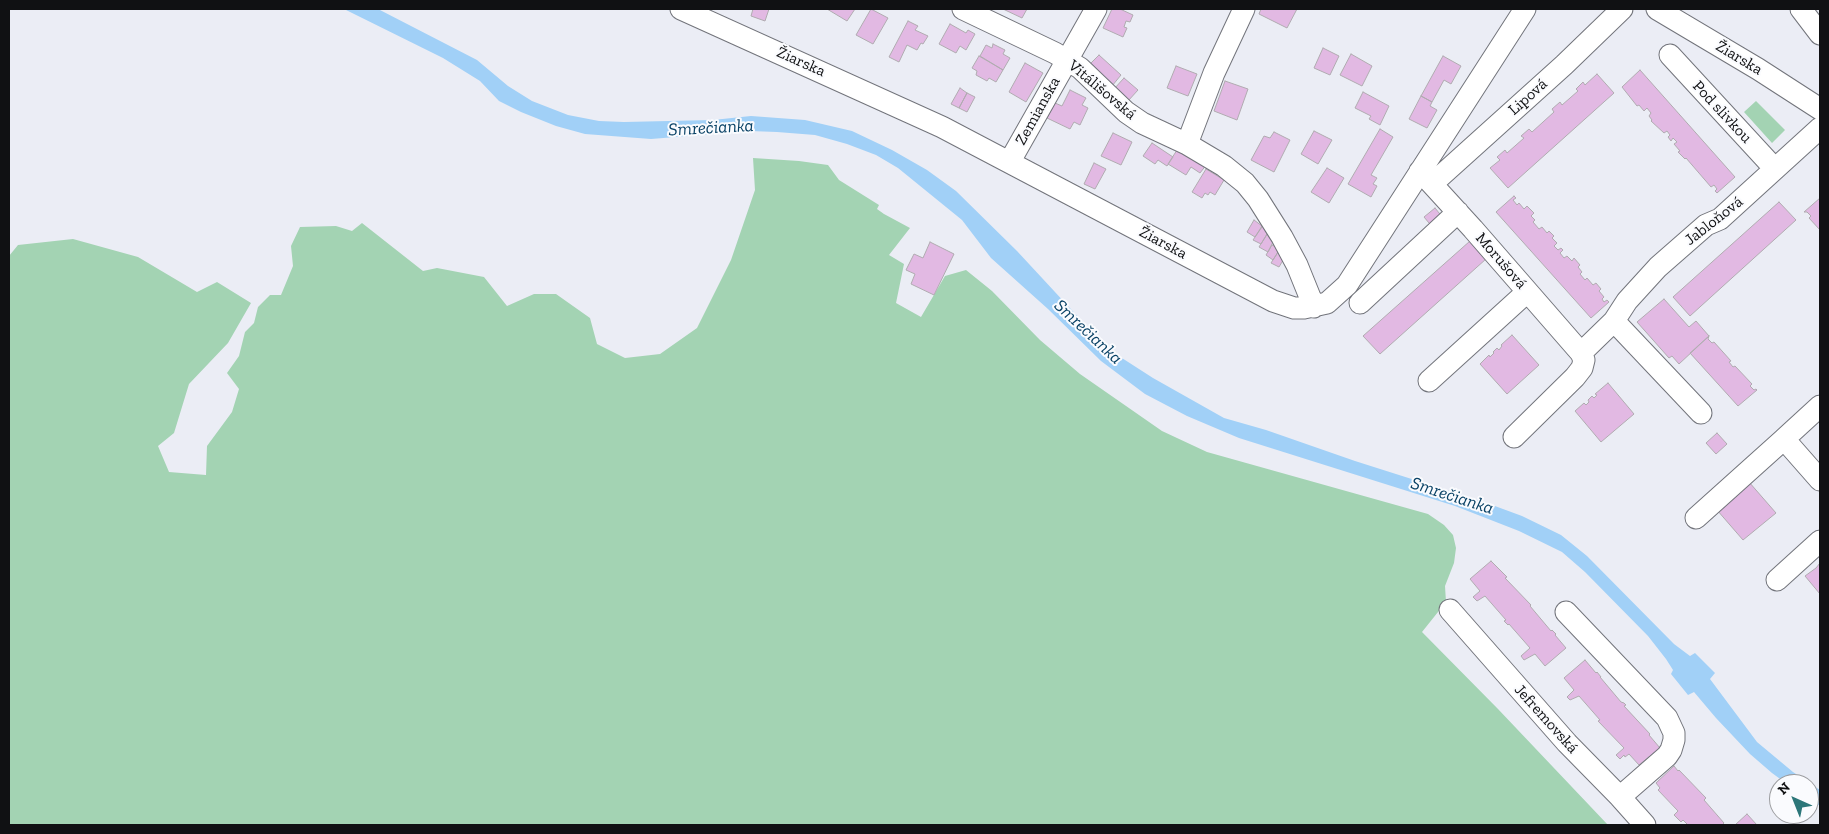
<!DOCTYPE html>
<html>
<head>
<meta charset="utf-8">
<style>
  body { margin:0 }
  #map { position:relative; width:1829px; height:834px; overflow:hidden; background:#ebedf5; font-family:"Zilla Slab",serif }
  canvas { display:block }
  .frame { position:absolute; inset:0; border:10px solid #101113; pointer-events:none }
  .north { position:absolute; left:1769px; top:774px; width:50px; height:50px; box-sizing:border-box; background:#fafbfe; border:1px solid #9c9da0; border-radius:50%; rotate:316deg; font-size:14px; font-weight:700; line-height:20px; text-align:center; color:#101113 }
  .north::after { content:''; display:block; margin:auto; width:18px; height:22px; background:#2c7679; clip-path:polygon(50% 0,100% 100%,50% 72%,0 100%) }
</style>
</head>
<body>
<div id="map">
<canvas width="1829" height="834"></canvas>
<div class="frame"></div>
<div class="north">N</div>
</div>
<script>
const ctx = document.querySelector('canvas').getContext('2d');
ctx.lineJoin = 'round';
function paint(path, color) { ctx.fillStyle = color; ctx.fill(path, 'evenodd'); }
const shape = rows => new Path2D(rows.map(r => 'M' + r).join(''));
function stroke(path, color, width, dash) { ctx.strokeStyle = color; ctx.lineWidth = width; ctx.lineCap = dash ? 'butt' : 'round'; ctx.setLineDash(dash || []); ctx.stroke(path); }
function write(font, color, halo, rows, align = 'center') {
  ctx.font = font + ' "Zilla Slab",serif'; ctx.lineWidth = 4; ctx.setLineDash([]); ctx.textBaseline = 'middle'; ctx.strokeStyle = halo; ctx.fillStyle = color; for (const [text, x, y, turn = 0] of rows) {
    ctx.save(); ctx.translate(x, y); ctx.rotate((+turn || 0) * Math.PI / 180); ctx.textAlign = isNaN(turn) ? turn : align; if (halo) ctx.strokeText(text, 0, 0); ctx.fillText(text, 0, 0); ctx.restore();
  }
}
const green = shape([
  [1756,101,1785,130,1772,143,1744,112],
  [753,158,799,161,828,165,839,180,879,205,877,209,884,214,910,228,889,255,904,264,896,303,921,317,945,276,966,270,992,291,1040,340,1080,374,1162,431,1207,452,1428,514,1444,525,1453,535,1456,548,1454,563,1445,586,1446,602,1422,632,1498,709,1608,825,9,825,9,256,18,245,73,239,138,257,197,292,217,282,251,303,228,343,189,384,174,433,158,446,169,472,206,475,207,446,232,412,239,389,227,373,239,356,245,332,254,323,258,307,270,295,281,295,293,266,291,246,300,227,336,226,352,231,362,223,423,271,437,268,484,277,507,306,534,294,556,294,590,318,597,344,625,358,660,354,697,328,731,260,755,190]
]);
const water = shape([
  [344,9,378,9,477,60,508,86,532,101,568,115,599,121,624,122,713,120,751,116,805,120,852,131,892,150,927,170,956,191,1017,251,1093,333,1111,351,1153,378,1224,418,1266,430,1355,461,1484,502,1522,516,1561,535,1587,556,1674,644,1690,656,1695,653,1715,673,1710,679,1757,742,1793,772,1820,790,1820,806,1809,799,1809,784,1787,784,1772,773,1750,754,1716,718,1694,692,1688,695,1671,674,1673,670,1666,659,1648,636,1585,572,1562,552,1519,531,1455,506,1239,438,1187,416,1145,394,1101,361,1048,309,991,258,962,220,898,168,876,155,847,144,815,135,777,132,750,131,651,139,585,134,556,126,521,112,499,101,480,81,443,58]
]);
const building = shape([
  [753,9,769,9,765,21,751,16,753,9],
  [827,9,855,9,847,21,827,9],
  [871,9,888,18,873,44,856,35,871,9],
  [1003,9,1027,9,1022,18,1003,9],
  [1112,9,1120,9,1133,15,1130,22,1126,21,1124,27,1127,28,1123,37,1103,28,1112,9],
  [1261,9,1297,9,1287,28,1259,14,1261,9],
  [908,21,918,26,915,30,928,36,923,44,921,43,917,50,907,45,899,62,889,57,908,21],
  [950,24,966,33,968,30,975,34,966,50,960,46,956,53,939,44,950,24],
  [993,44,1005,50,1003,54,1010,58,1003,70,980,56,986,45,992,48,993,44],
  [1323,48,1339,56,1330,75,1314,68,1323,48],
  [1351,54,1372,66,1362,86,1340,75,1351,54],
  [1099,55,1121,75,1112,86,1089,65,1099,55],
  [979,56,1003,70,996,82,989,78,987,81,976,75,977,71,972,68,979,56],
  [1443,56,1461,66,1451,84,1444,80,1432,102,1421,96,1443,56],
  [1025,63,1043,73,1026,102,1009,92,1025,63],
  [1176,66,1197,74,1188,96,1167,88,1176,66],
  [1640,70,1735,177,1717,193,1715,191,1717,189,1714,185,1711,187,1686,158,1685,159,1678,152,1680,151,1674,144,1677,142,1673,138,1671,141,1668,137,1670,135,1667,131,1664,133,1651,121,1652,120,1649,116,1651,113,1647,108,1644,111,1639,105,1637,106,1622,87,1640,70],
  [1597,74,1614,93,1508,188,1490,168,1500,160,1497,157,1505,150,1507,153,1524,138,1521,136,1529,129,1532,132,1554,112,1552,109,1560,102,1562,105,1578,91,1576,89,1583,82,1585,85,1597,74],
  [1124,78,1138,90,1128,101,1114,89,1124,78],
  [1225,81,1248,89,1237,120,1214,111,1225,81],
  [960,88,967,93,959,108,951,104,960,88],
  [1070,90,1086,98,1082,105,1088,108,1080,125,1074,122,1070,129,1047,118,1055,103,1062,106,1070,90],
  [1363,92,1389,106,1380,125,1369,119,1371,116,1355,108,1363,92],
  [967,93,975,97,967,112,959,108,967,93],
  [1421,96,1432,102,1430,106,1437,110,1427,128,1409,119,1421,96],
  [1380,129,1393,137,1371,175,1377,178,1373,184,1377,186,1371,197,1348,184,1380,129],
  [1314,131,1332,140,1318,164,1301,154,1314,131],
  [1274,132,1290,140,1274,172,1251,160,1264,136,1270,138,1274,132],
  [1113,133,1132,142,1121,165,1101,156,1113,133],
  [1152,143,1173,157,1167,166,1158,160,1155,164,1143,156,1152,143],
  [1179,147,1207,164,1200,173,1191,167,1186,175,1168,164,1179,147],
  [1094,163,1106,169,1095,189,1084,184,1094,163],
  [1327,168,1344,178,1329,203,1311,192,1327,168],
  [1206,169,1224,180,1215,195,1210,192,1208,195,1205,193,1202,198,1192,192,1206,169],
  [1514,196,1516,198,1513,200,1517,205,1519,203,1524,209,1527,206,1534,213,1531,216,1535,220,1533,222,1539,229,1542,227,1547,233,1549,231,1554,236,1552,238,1557,243,1554,246,1558,250,1561,248,1563,250,1560,253,1564,258,1567,256,1572,261,1574,258,1580,265,1578,267,1582,272,1580,274,1585,280,1587,278,1593,285,1596,283,1601,289,1599,291,1604,297,1602,299,1604,302,1607,300,1609,302,1591,318,1496,212,1514,196],
  [1820,198,1820,230,1809,218,1811,216,1807,212,1804,212,1820,198],
  [1779,202,1796,220,1690,316,1673,297,1779,202],
  [1435,208,1444,219,1434,229,1424,217,1435,208],
  [1254,220,1262,226,1255,237,1247,232,1254,220],
  [1264,224,1269,231,1261,244,1253,240,1264,224],
  [1269,231,1274,240,1268,252,1259,247,1269,231],
  [1470,241,1486,259,1380,354,1363,336,1470,241],
  [930,242,954,254,934,295,911,284,915,274,906,270,914,254,923,258,930,242],
  [1272,245,1280,249,1273,260,1266,255,1272,245],
  [1278,252,1285,257,1279,267,1271,263,1278,252],
  [1664,299,1689,327,1696,321,1709,336,1679,364,1672,356,1669,358,1637,322,1664,299],
  [1512,335,1539,365,1507,394,1480,364,1489,355,1490,357,1494,353,1493,352,1497,348,1499,350,1502,346,1501,345,1512,335],
  [1709,336,1708,339,1712,343,1714,342,1731,361,1729,362,1733,367,1735,366,1752,384,1750,386,1754,390,1756,389,1757,390,1738,406,1690,353,1709,336],
  [1608,383,1634,414,1601,442,1575,411,1584,403,1586,405,1589,402,1588,400,1592,396,1594,398,1597,395,1595,394,1608,383],
  [1717,433,1727,444,1716,454,1706,443,1717,433],
  [1749,482,1776,513,1743,540,1717,510,1731,501,1730,499,1734,495,1736,497,1739,494,1737,492,1749,482],
  [1491,561,1507,577,1505,578,1531,605,1530,606,1551,631,1552,630,1556,634,1555,635,1566,648,1545,666,1535,654,1524,660,1521,656,1530,648,1509,624,1508,625,1504,621,1506,620,1485,596,1477,601,1473,597,1480,591,1470,579,1491,561],
  [1820,563,1820,594,1805,576,1816,568,1820,563],
  [1585,660,1596,673,1597,672,1601,677,1600,677,1621,702,1624,703,1626,705,1624,706,1650,734,1649,735,1660,748,1639,765,1629,754,1625,757,1624,755,1620,759,1616,755,1624,748,1598,721,1600,720,1579,696,1570,700,1567,697,1574,690,1564,678,1585,660],
  [1674,766,1678,771,1679,770,1706,798,1704,800,1724,823,1722,825,1688,825,1683,820,1681,822,1674,815,1678,811,1658,790,1660,788,1656,783,1674,766],
  [1747,814,1757,825,1735,825,1747,814]
]);
const minor = shape([
  [681,9,942,127,1273,301,1294,308,1304,308,1327,303,1347,285,1525,9],
  [963,9,1055,53,1080,68,1126,112,1142,123,1187,144,1224,166,1245,183,1258,199,1282,237,1297,265,1314,307],
  [1657,9,1758,69,1820,109],
  [1801,9,1820,34],
  [1670,55,1775,169],
  [1187,144,1214,73,1244,9],
  [1010,161,1096,9],
  [1420,171,1473,229,1581,353,1584,360,1582,368,1575,377,1514,437],
  [1433,183,1564,65,1622,9],
  [1360,303,1458,212],
  [1614,321,1701,413],
  [1581,353,1614,321,1627,301,1658,267,1706,225,1720,219,1820,128],
  [1429,381,1527,292],
  [1820,406,1784,439,1820,480],
  [1696,518,1784,439],
  [1777,580,1820,541],
  [1450,610,1567,743,1620,797,1645,825],
  [1566,612,1667,718,1674,733,1674,740,1671,750,1667,756,1620,797]
]);
const streetNames = [
  ["Žiarska",1739,58,31],
  ["Žiarska",801,62,24],
  ["Vitálišovská",1102,90,40],
  ["Lipová",1528,97,-42],
  ["Zemianska",1038,111,-61],
  ["Pod slivkou",1722,112,47],
  ["Jabloňová",1714,221,-38],
  ["Žiarska",1163,243,28],
  ["Morušová",1501,261,49],
  ["Jefremovská",1546,719,48]
];
const waterNames = [
  ["Smrečianka",711,128,-3],
  ["Smrečianka",1088,332,43],
  ["Smrečianka",1452,496,18]
];
paint(green, '#a3d3b3');
paint(water, '#a1d0f7');
paint(building, '#e2b9e3');
stroke(building, '#b0abb0', 1);
stroke(minor, '#72747b', 23);
stroke(minor, '#fff', 21);
write('16px', '#101113', '#fafbfe', streetNames);
write('italic 18px', '#084165', '#fafbfe', waterNames);
</script>
</body>
</html>
